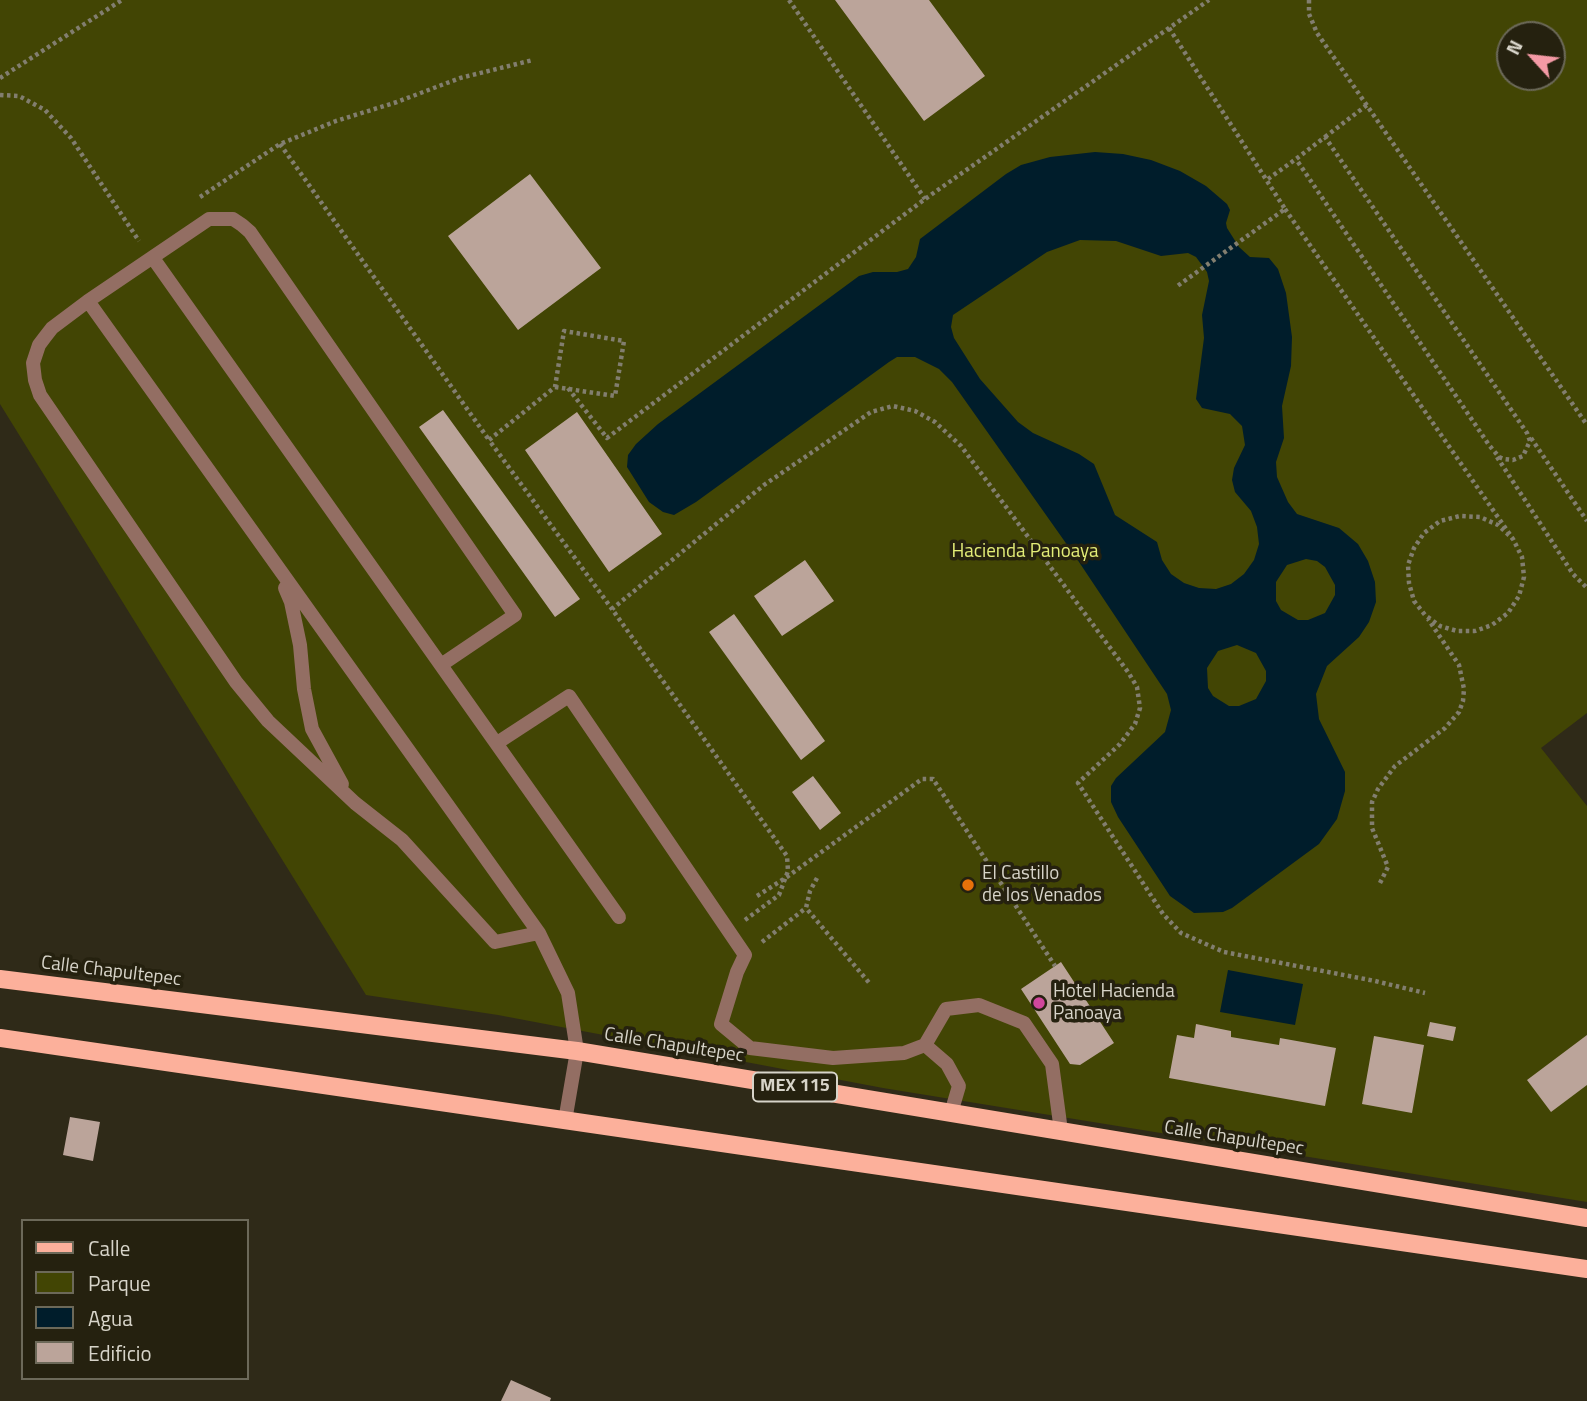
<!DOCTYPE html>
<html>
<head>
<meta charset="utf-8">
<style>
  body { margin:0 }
  #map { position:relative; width:1587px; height:1401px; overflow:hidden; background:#2f2a18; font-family:"Titillium Web",sans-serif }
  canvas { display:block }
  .legend { position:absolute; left:21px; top:1219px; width:228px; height:161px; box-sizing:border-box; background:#25210f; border:2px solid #6c6959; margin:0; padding:9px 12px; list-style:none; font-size:21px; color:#d7d4c9 }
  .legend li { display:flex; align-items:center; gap:14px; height:35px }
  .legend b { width:35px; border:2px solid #6c6959 }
  .north { position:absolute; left:1496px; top:21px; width:70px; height:70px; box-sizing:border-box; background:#25210f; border:2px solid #6c6959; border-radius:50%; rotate:297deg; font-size:19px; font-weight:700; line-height:28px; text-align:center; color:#d7d4c9 }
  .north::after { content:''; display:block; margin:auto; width:24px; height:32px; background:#f49aa5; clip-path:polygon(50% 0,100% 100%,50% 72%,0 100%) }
</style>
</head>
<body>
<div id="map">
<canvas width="1587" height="1401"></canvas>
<ul class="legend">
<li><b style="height:9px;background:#fcb09b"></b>Calle</li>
<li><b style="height:19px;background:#424504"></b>Parque</li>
<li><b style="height:19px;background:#001d2b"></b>Agua</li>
<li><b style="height:19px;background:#bba49a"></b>Edificio</li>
</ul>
<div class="north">N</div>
</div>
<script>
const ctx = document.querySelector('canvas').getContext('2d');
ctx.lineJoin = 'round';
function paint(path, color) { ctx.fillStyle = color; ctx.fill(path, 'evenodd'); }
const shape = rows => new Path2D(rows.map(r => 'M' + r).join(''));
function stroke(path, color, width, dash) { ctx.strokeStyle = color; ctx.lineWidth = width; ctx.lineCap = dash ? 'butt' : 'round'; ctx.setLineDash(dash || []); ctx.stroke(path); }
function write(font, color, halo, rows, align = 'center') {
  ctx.font = font + ' "Titillium Web",sans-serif'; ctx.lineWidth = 7; ctx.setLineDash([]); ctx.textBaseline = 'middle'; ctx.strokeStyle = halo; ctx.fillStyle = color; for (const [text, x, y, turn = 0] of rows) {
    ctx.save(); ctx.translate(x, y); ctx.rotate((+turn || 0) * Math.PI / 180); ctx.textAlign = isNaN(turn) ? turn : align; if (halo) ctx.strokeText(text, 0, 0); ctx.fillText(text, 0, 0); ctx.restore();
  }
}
const green = shape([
  [0,0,1587,0,1587,713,1541,748,1587,806,1587,1202,883,1088,498,1015,366,995,0,404],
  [1510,35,1552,35,1552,77,1510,77]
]);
const water = shape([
  [1095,152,1123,154,1151,160,1180,171,1206,186,1227,204,1230,210,1226,223,1227,228,1239,247,1250,257,1269,258,1278,269,1286,293,1292,337,1291,366,1282,406,1284,438,1276,462,1277,477,1288,502,1297,514,1339,528,1358,544,1368,561,1375,582,1376,602,1369,622,1359,637,1327,666,1316,694,1319,719,1345,772,1345,791,1337,819,1319,844,1232,908,1223,912,1194,913,1170,896,1118,817,1111,802,1111,786,1116,778,1165,732,1171,710,1167,694,1075,556,952,382,939,369,915,357,897,357,889,362,696,502,674,515,663,512,649,502,627,467,628,455,636,444,658,424,859,276,873,272,897,272,908,269,916,257,920,239,1006,174,1021,165,1050,157],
  [1080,240,1116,241,1161,256,1188,253,1196,257,1207,272,1209,281,1202,315,1204,338,1196,399,1202,408,1230,414,1242,426,1245,445,1234,468,1232,480,1235,492,1251,511,1257,527,1259,544,1254,560,1244,574,1231,584,1216,589,1199,588,1184,583,1171,574,1162,560,1157,542,1115,515,1094,464,1079,454,1033,433,1018,422,980,379,954,338,951,327,953,315,1047,252],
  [1306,559,1317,561,1325,567,1335,585,1335,595,1325,613,1308,620,1298,620,1281,610,1276,601,1276,582,1287,565],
  [1237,645,1256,653,1266,671,1266,681,1256,699,1239,706,1229,706,1213,696,1208,688,1207,668,1218,651],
  [1228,970,1303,984,1295,1025,1220,1012]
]);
const building = shape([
  [835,0,929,0,985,76,924,121],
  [530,174,601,268,518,330,448,236],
  [443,410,580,599,555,617,419,427],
  [577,412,662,534,609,572,525,450],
  [805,560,834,601,782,636,754,596],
  [734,614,825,741,801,760,709,632],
  [813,776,841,813,820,830,792,792],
  [1061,962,1114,1043,1080,1065,1070,1064,1021,989],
  [1430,1022,1456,1027,1453,1041,1427,1036],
  [1196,1024,1231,1031,1231,1037,1279,1045,1280,1038,1336,1048,1325,1106,1169,1078,1177,1035,1194,1038],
  [1587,1035,1587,1085,1551,1112,1527,1080],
  [1374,1036,1424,1045,1412,1113,1362,1104],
  [70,1117,100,1122,93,1161,63,1155],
  [511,1380,551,1398,550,1401,501,1401]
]);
const path = shape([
  [789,0,925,199],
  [1309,0,1309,14,1317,33,1587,425],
  [1169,28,1285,209,1176,287],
  [0,78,122,0],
  [0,95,19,96,45,110,71,138,139,241],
  [1325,137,1367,105],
  [280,144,489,440],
  [1268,179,1296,159,1325,137,1527,433,1530,441,1523,456,1513,460,1504,459,1499,457,1489,445,1296,159],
  [200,197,280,144,336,121,397,102,460,78,533,60],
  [1285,209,1513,539,1522,557,1524,577,1519,596,1508,613,1492,625,1475,631,1457,631,1440,626,1425,615,1414,601,1409,583,1408,565,1414,548,1424,533,1440,521,1460,516,1480,517,1498,525,1513,539],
  [555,387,615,396,624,341,564,331,555,387,489,440,612,609],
  [568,388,607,438,925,199,1209,0],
  [1531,438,1587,521],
  [1497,457,1573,574,1587,588],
  [817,878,810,891,806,908,871,985],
  [1380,883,1388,867,1372,828,1372,802,1378,789,1395,766,1445,728,1459,712,1463,701,1464,689,1459,665,1428,619],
  [757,896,787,877,922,779,933,779,1055,966],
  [745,920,779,895,788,871,787,856,612,609,764,485,871,412,893,406,915,411,935,422,961,446,1128,672,1137,687,1140,708,1135,724,1120,744,1078,783,1163,914,1181,933,1224,952,1375,981,1425,993],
  [762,942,806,908]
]);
const lane = shape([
  [153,258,619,917],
  [88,301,539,933,568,993,577,1051,565,1121],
  [285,588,291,602,300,645,304,689,312,729,342,784],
  [441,665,515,615,250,232,242,225,233,219,209,219,88,301,52,328,45,337,39,345,33,363,35,380,40,395,236,682,268,721,355,803,402,840,495,942,539,933],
  [497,743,569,696,745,955,737,972,721,1024,750,1048,833,1058,904,1053,925,1045,946,1009,979,1005,1024,1023,1052,1064,1061,1131],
  [925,1045,947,1064,959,1086,951,1113]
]);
const primary = shape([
  [0,979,577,1051,1587,1218],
  [0,1038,1587,1269]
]);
const markers = [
  [968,885,7,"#e8710a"],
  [1039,1003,7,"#d1479c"]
];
const shields = [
  [795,1087,84]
];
const shieldNames = [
  ["MEX 115",795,1087]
];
const parkNames = [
  ["Hacienda Panoaya",1025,552]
];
const poiNames = [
  ["El Castillo",982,874],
  ["de los Venados",982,896],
  ["Hotel Hacienda",1053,992],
  ["Panoaya",1053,1014]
];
const streetNames = [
  ["Calle Chapultepec",111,972,7],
  ["Calle Chapultepec",674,1046,9],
  ["Calle Chapultepec",1234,1139,9]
];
paint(green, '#424504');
paint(water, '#001d2b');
paint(building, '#bba49a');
stroke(path, '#827e6f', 4.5, [3.5, 3.5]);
stroke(lane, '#936e63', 14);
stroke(primary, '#fcb09b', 18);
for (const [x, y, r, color] of markers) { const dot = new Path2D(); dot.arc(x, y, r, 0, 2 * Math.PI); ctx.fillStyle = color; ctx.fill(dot); stroke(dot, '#25210f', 2.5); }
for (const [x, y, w] of shields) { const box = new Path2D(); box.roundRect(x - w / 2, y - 14.5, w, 29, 5); ctx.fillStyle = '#25210f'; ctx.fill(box); stroke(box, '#d7d4c9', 2); }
write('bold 18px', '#d7d4c9', null, shieldNames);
write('19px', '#e4ed78', '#25210f', parkNames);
write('19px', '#d7d4c9', '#25210f', poiNames, 'left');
write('19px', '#d7d4c9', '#25210f', streetNames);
</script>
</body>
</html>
